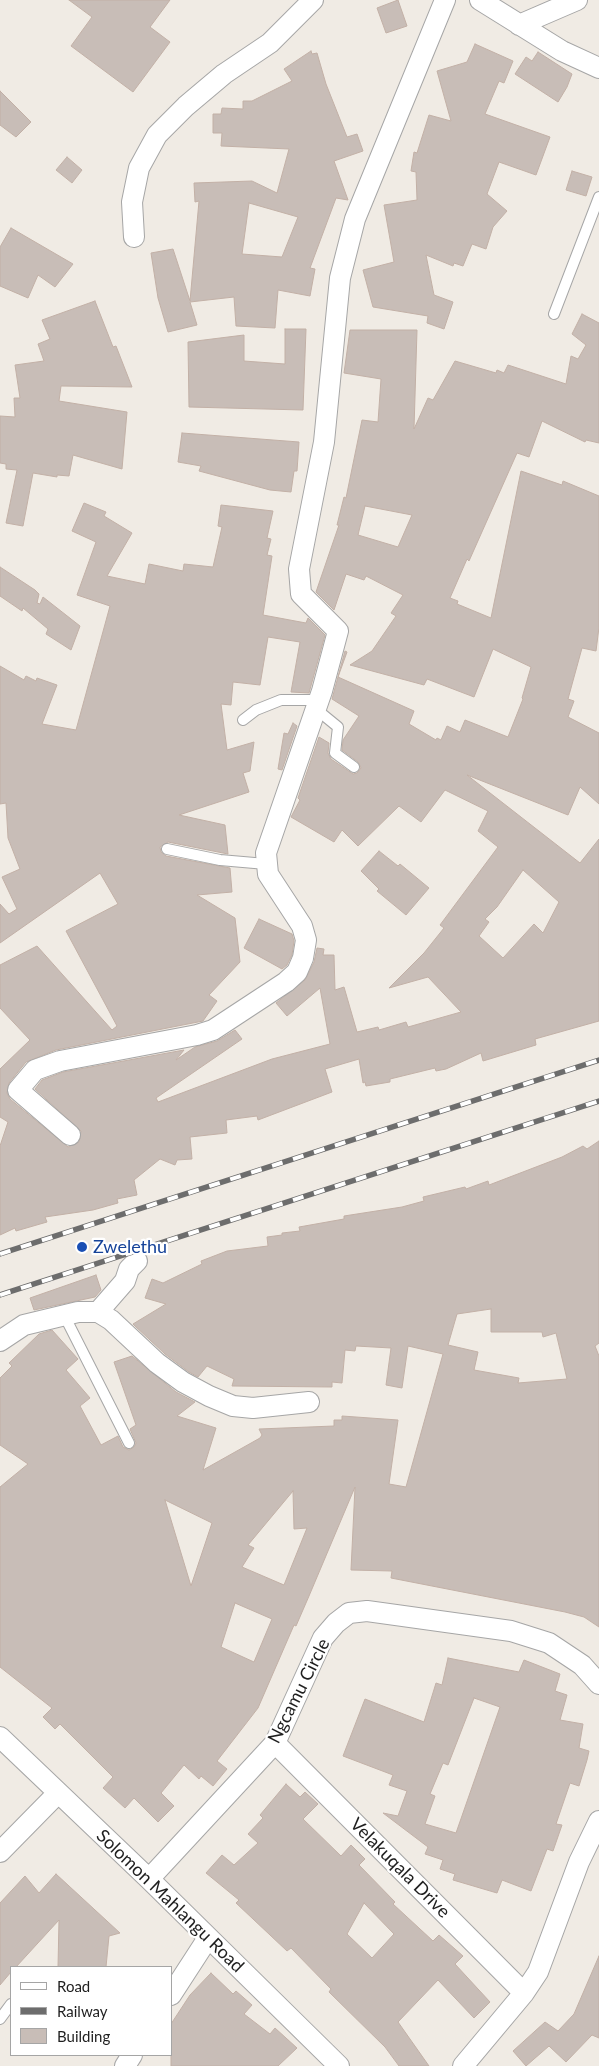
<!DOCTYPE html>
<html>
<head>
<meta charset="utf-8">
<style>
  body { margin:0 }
  #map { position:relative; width:599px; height:2066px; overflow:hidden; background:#f0ebe4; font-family:Lato,sans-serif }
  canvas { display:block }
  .legend { position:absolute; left:10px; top:1966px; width:162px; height:90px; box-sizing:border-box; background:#fff; border:1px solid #a5a5a5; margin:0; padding:6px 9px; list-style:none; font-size:15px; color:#1f1f1f }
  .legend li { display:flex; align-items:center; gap:10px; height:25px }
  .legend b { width:25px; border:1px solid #a5a5a5 }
</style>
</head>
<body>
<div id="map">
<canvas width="599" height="2066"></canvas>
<ul class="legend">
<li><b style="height:6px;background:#fff"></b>Road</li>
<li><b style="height:6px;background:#6d6d6d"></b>Railway</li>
<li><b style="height:14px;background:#c8bdb7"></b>Building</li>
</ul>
</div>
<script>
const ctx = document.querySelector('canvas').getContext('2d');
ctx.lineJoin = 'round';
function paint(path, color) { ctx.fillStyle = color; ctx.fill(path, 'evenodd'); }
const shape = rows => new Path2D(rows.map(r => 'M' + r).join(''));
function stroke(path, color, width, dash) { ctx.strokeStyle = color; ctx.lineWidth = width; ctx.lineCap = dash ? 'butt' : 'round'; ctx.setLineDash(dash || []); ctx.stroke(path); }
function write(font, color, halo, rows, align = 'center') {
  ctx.font = font + ' Lato,sans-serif'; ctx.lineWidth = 4.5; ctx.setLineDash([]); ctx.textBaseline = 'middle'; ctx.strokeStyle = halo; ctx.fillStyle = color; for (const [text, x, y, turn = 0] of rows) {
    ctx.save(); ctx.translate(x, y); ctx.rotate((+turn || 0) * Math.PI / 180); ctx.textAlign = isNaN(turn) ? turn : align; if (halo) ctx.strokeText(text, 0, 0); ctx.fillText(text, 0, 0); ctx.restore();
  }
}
const building = shape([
  [69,0,170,0,150,27,170,42,133,92,71,46,92,17,69,0],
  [398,0,407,26,386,33,377,8,398,0],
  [475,44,513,61,504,83,499,81,485,114,550,137,536,175,499,162,487,194,507,211,493,227,486,249,472,244,463,266,454,263,453,266,426,255,434,295,453,302,444,329,427,323,428,316,373,307,363,270,394,262,384,205,417,200,416,172,411,171,414,152,417,153,429,115,451,121,437,71,467,62,475,44],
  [311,51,312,54,317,53,326,84,347,137,357,134,363,151,334,161,348,200,336,198,310,268,315,269,310,296,278,290,275,328,236,326,234,297,190,302,197,325,168,332,158,298,151,253,173,249,190,301,199,201,195,202,194,183,252,181,277,193,289,149,221,146,222,133,213,133,213,114,221,114,222,108,243,109,243,101,252,101,292,81,284,69,311,51],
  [249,203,298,217,282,257,242,254,249,203],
  [538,52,572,74,567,87,558,102,515,74,526,57,532,61,538,52],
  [0,91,31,122,16,137,0,125,0,91],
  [67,157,82,170,72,183,56,170,67,157],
  [572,171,592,177,586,196,566,190,572,171],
  [11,228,73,264,55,287,38,275,28,298,0,286,0,247,11,228],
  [95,301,113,347,116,346,132,387,61,386,59,401,127,412,122,469,73,455,69,476,57,475,57,477,33,473,23,526,6,523,17,470,6,469,6,464,0,463,0,416,15,417,14,398,20,398,15,365,44,361,38,344,50,339,42,320,95,301],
  [582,314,599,323,599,443,586,440,585,442,542,421,529,457,517,453,469,561,467,559,450,598,458,601,457,604,491,618,521,471,562,485,563,481,599,496,599,627,596,651,582,648,568,699,574,701,568,717,599,733,599,804,580,787,568,815,467,775,580,863,599,839,599,1021,535,1039,536,1045,483,1061,481,1053,446,1069,436,1071,435,1068,390,1079,390,1082,366,1086,365,1082,363,1083,359,1059,325,1069,332,1092,258,1120,257,1116,226,1120,227,1133,190,1137,192,1159,177,1160,175,1165,160,1159,134,1180,137,1195,117,1199,118,1203,93,1210,45,1217,47,1222,16,1231,15,1228,0,1235,0,1146,8,1122,0,1117,0,1069,30,1040,0,1008,0,965,37,946,112,1030,117,1026,66,931,118,904,100,873,0,943,0,904,9,914,17,909,2,877,20,869,8,838,6,803,0,804,0,666,24,680,26,676,36,681,37,678,57,685,42,724,76,730,110,606,77,595,96,542,72,531,84,503,106,512,104,516,132,533,107,576,145,584,149,564,183,571,184,564,213,567,222,527,218,526,221,505,273,511,267,538,271,539,267,555,272,556,263,615,306,623,308,618,325,635,309,693,291,692,300,642,268,637,260,685,233,682,231,705,221,704,227,750,254,742,250,771,243,773,249,792,179,815,225,825,228,854,168,842,160,847,161,852,166,856,230,868,232,892,197,895,235,918,240,962,209,995,217,1001,203,1021,56,1050,26,1062,9,1083,7,1093,10,1099,68,1147,79,1142,81,1131,35,1089,42,1080,63,1072,184,1050,176,1060,195,1047,217,1041,235,1030,242,1039,156,1098,158,1102,272,1059,330,1044,320,988,287,1016,276,1003,305,980,314,962,317,948,324,949,323,955,334,955,335,990,344,987,357,1032,378,1027,379,1030,406,1022,408,1027,461,1012,428,977,389,988,424,953,444,928,440,925,498,847,478,831,488,811,445,790,421,822,399,806,358,846,342,830,334,842,291,817,300,800,298,798,319,737,329,743,328,753,331,759,353,774,357,773,361,768,358,762,342,750,343,740,359,716,332,699,345,651,347,652,338,677,414,711,409,724,436,740,437,738,441,740,447,726,460,732,465,720,508,737,523,699,522,698,531,667,493,649,474,697,427,679,424,685,350,665,372,651,396,616,391,613,403,595,366,576,364,580,346,574,334,610,316,592,339,525,337,525,344,497,346,498,362,420,378,422,381,379,344,373,350,330,417,330,414,429,428,398,433,400,455,361,496,373,497,370,504,373,508,365,566,384,571,356,578,359,586,345,572,334,582,314],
  [365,506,412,515,398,547,358,535,365,506],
  [523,870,559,902,543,933,534,924,503,958,479,936,489,922,485,919,497,907,523,870],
  [285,329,306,329,303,410,189,407,188,342,244,335,244,361,285,364,285,329],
  [182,433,299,442,297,471,294,471,291,492,270,490,199,471,201,466,178,462,182,433],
  [0,567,35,590,39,594,37,603,40,604,43,597,80,626,71,650,46,634,48,629,23,608,22,611,0,596,0,567],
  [293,723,297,726,282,770,278,769,284,733,288,734,293,723],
  [379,851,398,866,400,864,429,888,406,915,377,891,379,889,361,871,379,851],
  [259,919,292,934,294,941,292,955,287,965,282,969,244,948,259,919],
  [599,1141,599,1343,595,1346,599,1356,599,1627,584,1617,565,1612,391,1578,392,1571,351,1570,355,1487,309,1596,296,1626,294,1625,258,1708,217,1761,227,1769,213,1786,201,1776,199,1779,184,1765,161,1793,174,1806,158,1822,134,1798,125,1808,103,1788,113,1777,60,1724,55,1729,43,1717,52,1708,0,1667,0,1487,28,1464,0,1445,0,1378,12,1366,9,1363,39,1334,52,1330,78,1359,66,1370,90,1398,80,1406,101,1445,118,1436,123,1447,129,1450,134,1447,136,1443,130,1429,136,1425,114,1362,132,1356,176,1392,195,1402,177,1416,216,1428,203,1470,260,1438,262,1435,259,1429,334,1426,334,1420,342,1420,342,1416,398,1420,389,1484,406,1487,443,1354,408,1346,402,1388,386,1385,391,1348,356,1346,355,1351,345,1350,342,1383,332,1382,332,1387,232,1386,234,1379,207,1366,198,1377,189,1372,165,1354,135,1326,133,1324,166,1304,145,1298,152,1279,163,1283,202,1264,201,1261,227,1251,268,1246,267,1237,282,1235,282,1233,300,1231,299,1227,344,1219,344,1216,402,1207,424,1201,423,1197,465,1187,466,1189,488,1181,489,1185,562,1157,583,1146,587,1149,599,1141],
  [491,1309,491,1332,542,1332,543,1337,556,1333,567,1379,518,1383,519,1378,474,1370,478,1352,448,1345,457,1314,491,1309],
  [293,1491,294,1529,307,1528,284,1585,242,1567,254,1548,248,1545,293,1491],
  [165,1500,212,1523,191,1586,165,1500],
  [235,1603,272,1619,254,1662,221,1647,235,1603],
  [96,1275,101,1290,95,1297,34,1310,30,1298,96,1275],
  [448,1658,519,1672,524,1660,560,1674,555,1691,567,1695,560,1720,583,1724,579,1748,589,1751,587,1760,579,1786,570,1783,556,1824,562,1825,553,1851,547,1849,531,1891,502,1880,497,1893,453,1880,455,1874,440,1869,443,1860,425,1854,428,1847,383,1813,398,1816,407,1791,389,1785,393,1775,343,1756,365,1699,424,1722,436,1683,442,1685,448,1658],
  [474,1698,500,1707,456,1833,425,1824,435,1796,430,1794,443,1763,448,1765,474,1698],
  [286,1784,300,1797,305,1792,318,1804,303,1819,341,1856,351,1845,365,1859,359,1865,395,1902,393,1904,433,1941,439,1935,463,1956,455,1964,490,2002,474,2018,438,1980,398,2022,429,2066,399,2066,385,2047,329,1992,331,1989,291,1948,287,1951,236,1903,239,1900,206,1873,222,1855,234,1865,258,1843,248,1834,263,1818,260,1815,286,1784],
  [364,1903,394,1934,372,1958,347,1934,364,1903],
  [56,1874,120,1933,109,1936,106,1967,58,1967,59,1920,16,1967,11,1967,11,1972,0,1985,0,1903,25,1876,39,1893,56,1874],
  [599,1956,599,2038,592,2035,566,2062,549,2046,526,2066,513,2051,545,2022,558,2031,574,2014,599,1956],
  [211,1973,233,1994,236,1991,252,2005,244,2014,270,2034,275,2028,297,2048,278,2066,171,2066,171,2024,190,1995,211,1973]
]);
const lane = shape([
  [554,314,599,197],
  [316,709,338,727,335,753,354,767],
  [243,720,256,710,281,700,319,700],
  [167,849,220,860,266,864],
  [64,1315,129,1443],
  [0,2019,11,2004]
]);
const street = shape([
  [480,0,562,51,599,68],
  [519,25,577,0],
  [134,237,132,202,139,168,157,135,186,106,224,74,270,43,313,0],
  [70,1135,18,1090,35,1070,60,1061,197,1035,213,1030,286,982,297,972,303,958,306,940,302,926,268,874,266,853,322,691,338,631,301,594,299,569,324,442,340,278,355,219,445,0],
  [98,1312,125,1281,129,1269,137,1261],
  [0,1341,24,1325,78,1312,98,1312,111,1320,157,1363,183,1382,209,1396,233,1406,253,1408,309,1402],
  [0,1737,149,1879,339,2066],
  [275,1743,524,1993],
  [0,1852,58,1793],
  [149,1879,275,1743,323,1638,336,1623,349,1613,367,1611,511,1631,549,1643,582,1665,599,1684],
  [171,1995,208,1938],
  [125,2066,132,2055],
  [463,2066,524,1993,538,1972,579,1862,599,1821]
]);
const rail = shape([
  [0,1254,599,1060],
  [0,1295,599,1101]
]);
const markers = [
  [82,1247,6,"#1a4fb4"]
];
const transitNames = [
  ["Zwelethu",93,1247]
];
const streetNames = [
  ["Ngcamu Circle",299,1691,-63],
  ["Velakuqala Drive",400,1868,45],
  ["Solomon Mahlangu Road",170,1901,44]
];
paint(building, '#c8bdb7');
stroke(building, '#c2b0a6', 1);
stroke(lane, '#a6a6a6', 12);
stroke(street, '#a6a6a6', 22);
stroke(lane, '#fff', 10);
stroke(street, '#fff', 20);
stroke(rail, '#6d6d6d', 5.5);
stroke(rail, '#fff', 4, [11]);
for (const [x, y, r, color] of markers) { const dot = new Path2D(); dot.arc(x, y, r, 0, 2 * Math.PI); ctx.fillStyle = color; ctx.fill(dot); stroke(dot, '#fff', 2); }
write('18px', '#164399', '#fff', transitNames, 'left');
write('18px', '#1f1f1f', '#fff', streetNames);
</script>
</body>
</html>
